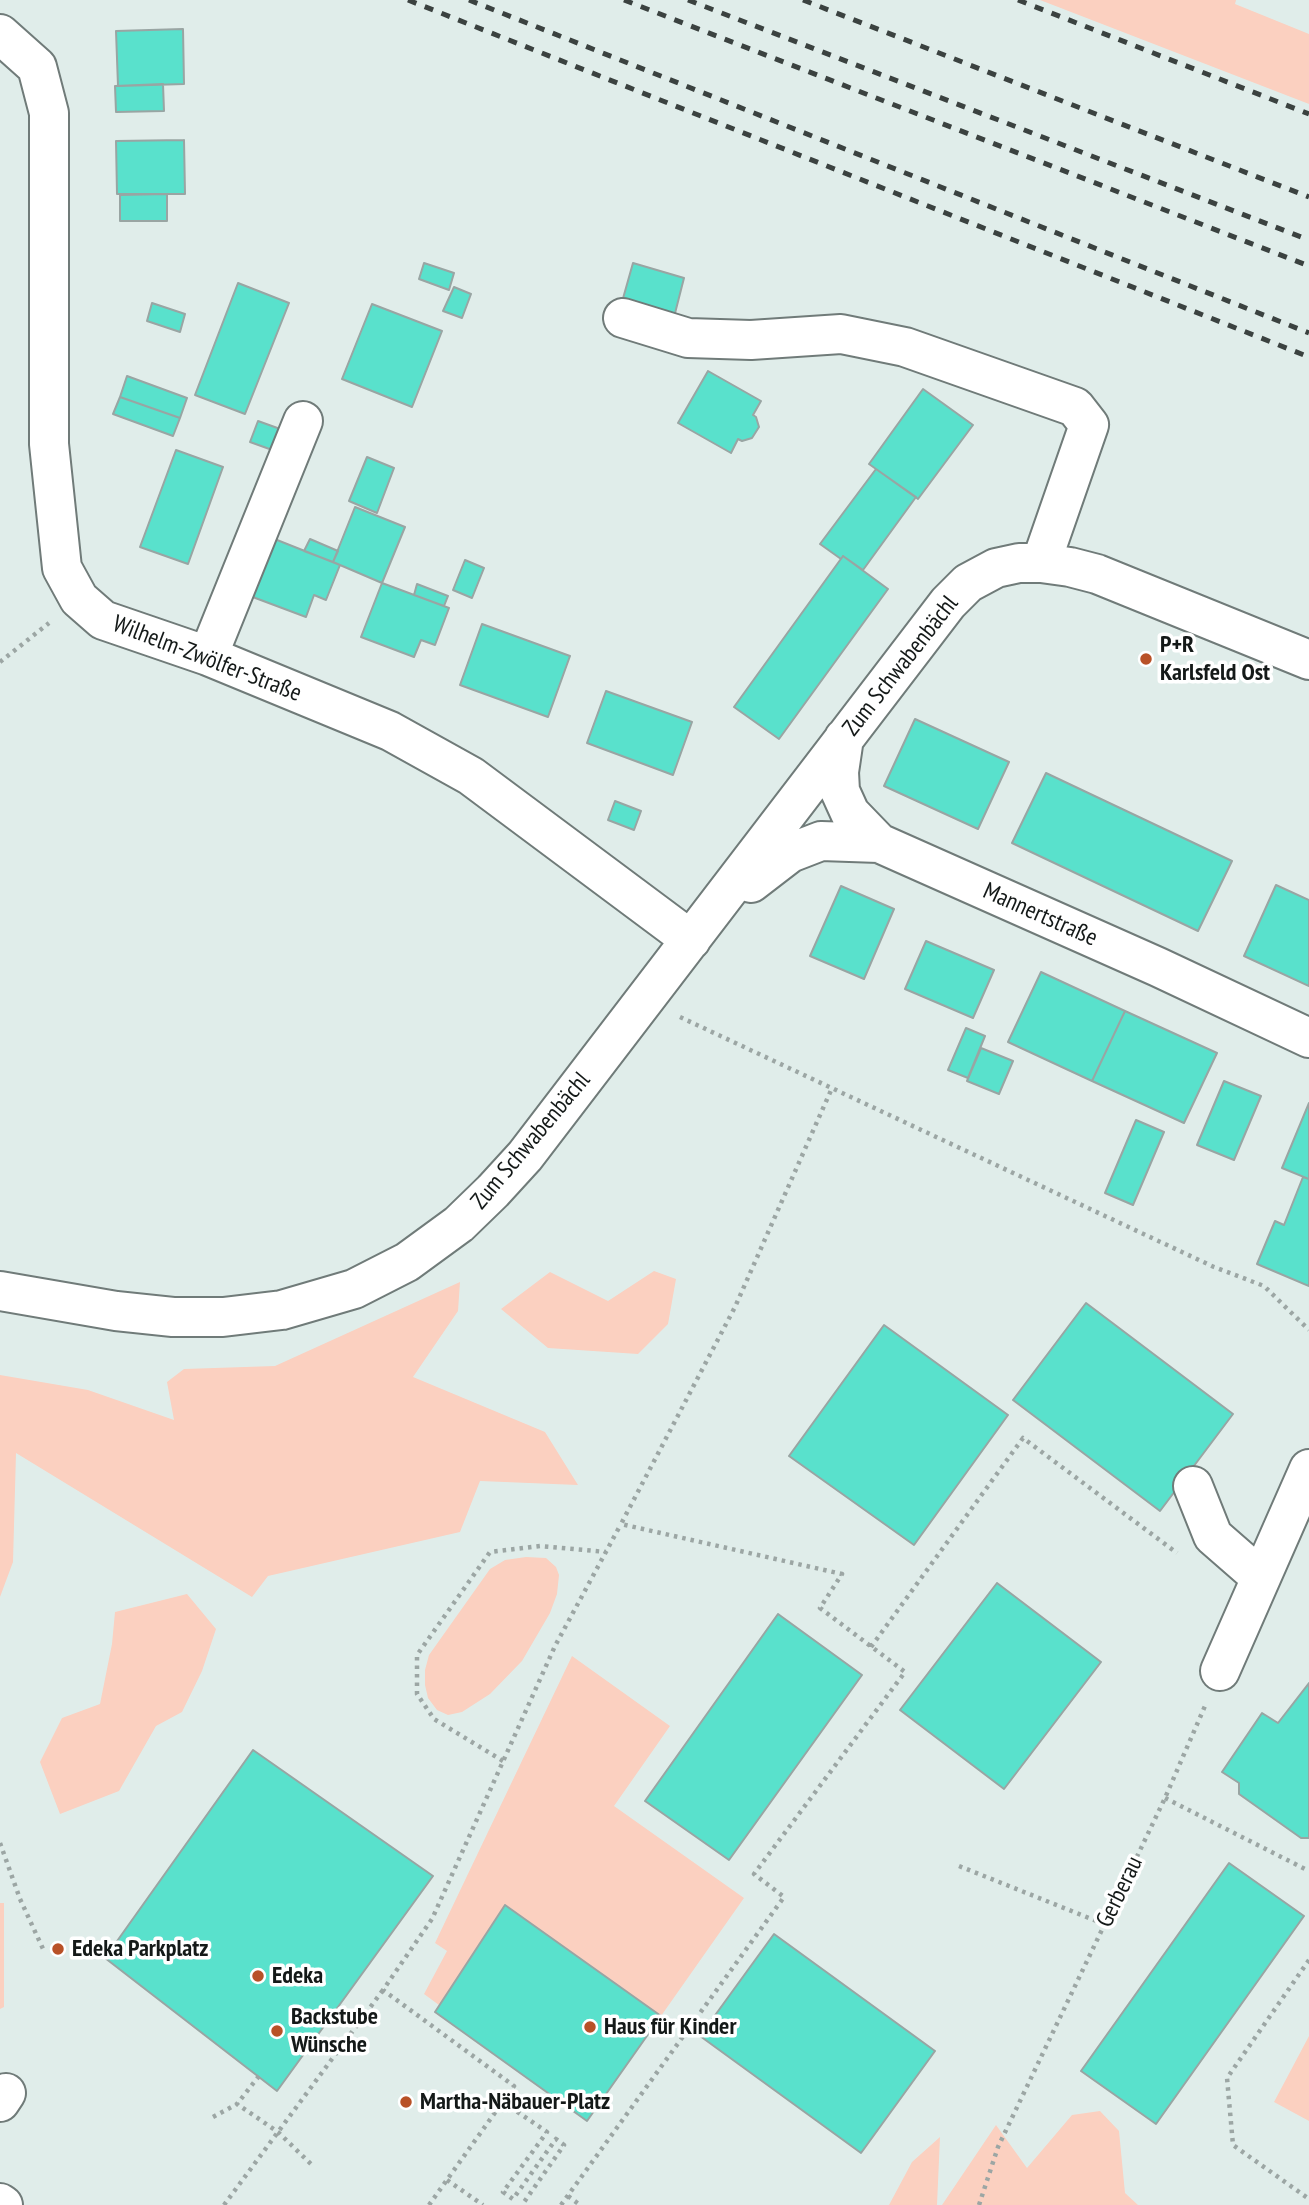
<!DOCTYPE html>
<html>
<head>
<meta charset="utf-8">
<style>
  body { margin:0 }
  canvas { display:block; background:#e0edea }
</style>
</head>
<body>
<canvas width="1309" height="2205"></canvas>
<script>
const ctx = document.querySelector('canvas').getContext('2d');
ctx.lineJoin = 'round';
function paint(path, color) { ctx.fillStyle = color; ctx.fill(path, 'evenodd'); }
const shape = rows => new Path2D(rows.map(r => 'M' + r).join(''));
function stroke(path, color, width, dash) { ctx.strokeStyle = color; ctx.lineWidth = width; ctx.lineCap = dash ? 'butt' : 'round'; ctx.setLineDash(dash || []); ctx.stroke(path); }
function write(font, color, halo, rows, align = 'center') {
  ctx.font = font + ' "PT Sans Narrow",sans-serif'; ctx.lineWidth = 7; ctx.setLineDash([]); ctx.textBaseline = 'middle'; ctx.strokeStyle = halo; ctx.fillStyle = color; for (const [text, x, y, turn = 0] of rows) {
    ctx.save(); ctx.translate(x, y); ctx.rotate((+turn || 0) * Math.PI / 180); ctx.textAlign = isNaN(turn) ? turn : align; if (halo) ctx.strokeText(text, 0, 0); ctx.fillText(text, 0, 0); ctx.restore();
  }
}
const green = shape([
  [1040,0,1236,0,1235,4,1309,34,1309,104],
  [654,1271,676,1279,668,1324,638,1354,548,1348,501,1309,550,1272,608,1301],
  [460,1282,458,1311,413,1377,545,1432,578,1485,480,1481,460,1532,268,1576,252,1597,16,1453,13,1562,0,1597,0,1375,88,1390,174,1420,167,1382,184,1369,275,1366],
  [526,1557,546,1558,556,1567,559,1575,557,1594,550,1613,522,1661,490,1694,462,1712,448,1715,437,1710,428,1698,425,1685,425,1670,429,1655,490,1569,505,1560],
  [187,1594,216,1629,202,1671,182,1712,156,1726,119,1791,60,1814,40,1762,62,1718,100,1704,112,1644,115,1612],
  [572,1656,670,1726,614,1806,744,1898,661,2016,506,1905,439,2005,424,1994,447,1951,435,1943],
  [0,1903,4,1903,4,2007,0,2009],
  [1309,2036,1309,2121,1274,2102],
  [1100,2111,1119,2131,1125,2193,1138,2205,942,2205,996,2125,1027,2168,1072,2115],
  [940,2137,937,2205,889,2205,912,2162]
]);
const building = shape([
  [183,29,184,84,118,86,116,31,183,29],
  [163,84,164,111,116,112,115,86,163,84],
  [184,140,185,194,117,194,116,141,184,140],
  [167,194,167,221,120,221,120,195,167,194],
  [424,263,454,273,449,290,419,279,424,263],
  [633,263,684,278,672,325,620,309,633,263],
  [238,283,289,303,245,414,195,395,238,283],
  [454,287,471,294,462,318,443,311,454,287],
  [152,303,185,314,180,332,147,321,152,303],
  [372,304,442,331,412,407,342,379,372,304],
  [708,371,761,401,753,415,756,417,759,427,752,438,742,441,738,439,731,453,678,423,708,371],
  [127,376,187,398,180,418,120,397,127,376],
  [923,389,973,425,918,499,869,464,923,389],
  [120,397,180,418,173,436,113,414,120,397],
  [258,421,283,430,275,451,250,442,258,421],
  [176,450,223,467,188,564,140,547,176,450],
  [367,457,394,468,377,513,349,501,367,457],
  [876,469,916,497,863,570,843,556,841,559,820,544,876,469],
  [355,507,405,527,382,583,333,562,355,507],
  [272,538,340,565,326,600,314,595,306,617,250,596,272,538],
  [310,539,338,551,333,562,304,551,310,539],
  [843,556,888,589,779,739,734,707,843,556],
  [465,560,484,568,472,598,453,590,465,560],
  [382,583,449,608,435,645,421,640,414,657,361,637,382,583],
  [417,584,448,596,444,606,414,595,417,584],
  [482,624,570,656,548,717,460,685,482,624],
  [606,691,692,722,673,775,587,743,606,691],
  [915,719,1009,762,978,829,884,786,915,719],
  [1046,773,1232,861,1198,931,1012,843,1046,773],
  [615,801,641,811,634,830,608,820,615,801],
  [1276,885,1309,900,1309,986,1244,956,1276,885],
  [841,886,894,909,864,979,810,956,841,886],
  [926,941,994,970,973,1018,905,989,926,941],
  [1041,972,1125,1011,1092,1081,1008,1042,1041,972],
  [1125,1011,1217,1053,1184,1123,1092,1081,1125,1011],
  [966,1028,985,1036,968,1078,948,1070,966,1028],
  [981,1048,1013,1061,999,1094,967,1081,981,1048],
  [1224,1081,1261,1096,1234,1160,1197,1145,1224,1081],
  [1309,1103,1309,1179,1282,1168,1309,1103],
  [1136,1120,1164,1132,1133,1205,1105,1193,1136,1120],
  [1303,1177,1309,1179,1309,1286,1257,1264,1275,1221,1284,1225,1303,1177],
  [1086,1303,1233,1414,1160,1511,1013,1400,1086,1303],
  [884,1325,1008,1415,914,1545,789,1456,884,1325],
  [997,1583,1101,1662,1004,1789,900,1710,997,1583],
  [778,1614,862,1675,729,1860,645,1801,778,1614],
  [1309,1683,1309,1838,1301,1838,1239,1794,1239,1783,1222,1772,1262,1713,1278,1723,1309,1683],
  [253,1750,433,1876,277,2091,105,1958,253,1750],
  [1229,1863,1304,1916,1156,2124,1081,2071,1229,1863],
  [505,1905,661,2016,587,2121,435,2012,505,1905],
  [774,1934,935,2051,861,2153,700,2036,774,1934]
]);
const path = shape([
  [0,662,49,623],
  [680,1017,1214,1267,1264,1286,1309,1330],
  [871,1647,1023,1438,1177,1553],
  [503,1761,434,1719,417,1694,417,1655,490,1552,540,1546,606,1552],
  [1165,1798,1309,1871],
  [0,1843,20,1899,44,1951],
  [959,1866,1104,1924],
  [1309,1960,1227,2078,1233,2145,1309,2199],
  [259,2076,237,2104,278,2132,314,2167],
  [503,2102,547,2132,503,2192,513,2199,556,2139,564,2145,522,2205],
  [213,2117,237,2104],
  [447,2180,483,2205],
  [568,2196,580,2205],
  [224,2205,383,1990],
  [429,2205,514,2086,383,1990,432,1919,555,1646,621,1524],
  [561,2205,784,1897,754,1874,905,1672,820,1608,842,1574,621,1524,735,1307,832,1088],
  [979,2205,998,2147,1165,1798,1205,1706]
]);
const minor = shape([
  [0,34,37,67,49,113,49,444,62,568,79,599,103,620,208,656,390,731,471,776,691,940],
  [623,318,688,338,751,340,841,334,905,347,1075,407,1089,425,1041,563],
  [208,656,303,421],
  [844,738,839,772,840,791,850,813,879,843,1158,967,1309,1038],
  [751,883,790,853,821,841,879,843],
  [0,1291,116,1311,173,1317,223,1317,282,1310,354,1289,407,1262,459,1224,493,1191,525,1156,948,603,968,583,996,568,1019,563,1041,563,1070,567,1097,574,1309,660],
  [1193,1486,1213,1536,1260,1577],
  [1220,1671,1309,1469],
  [0,2102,6,2093],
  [0,2203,3,2205]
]);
const rail = shape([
  [408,0,1309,357],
  [469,0,1309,333],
  [624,0,1309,266],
  [688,0,1309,240],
  [803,0,1309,197],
  [1018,0,1309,114]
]);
const markers = [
  [1146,659,7,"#b85127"],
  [58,1949,7,"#b85127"],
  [258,1976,7,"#b85127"],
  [590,2027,7,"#b85127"],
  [277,2031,7,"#b85127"],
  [406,2102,7,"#b85127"]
];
const poiNames = [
  ["P+R",1160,645],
  ["Karlsfeld Ost",1160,673],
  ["Edeka Parkplatz",72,1949],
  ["Edeka",272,1976],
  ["Backstube",291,2017],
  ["Wünsche",291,2045],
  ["Haus für Kinder",604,2027],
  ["Martha-Näbauer-Platz",420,2102]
];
const streetNames = [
  ["Wilhelm-Zwölfer-Straße",207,659,21],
  ["Zum Schwabenbächl",901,666,-52],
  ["Mannertstraße",1040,915,24],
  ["Zum Schwabenbächl",531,1141,-50],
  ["Gerberau",1120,1892,-64]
];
paint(green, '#fbd0c0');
paint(building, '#59e1cc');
stroke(building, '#99a5a3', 2);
stroke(minor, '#707b79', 42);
stroke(path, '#9ca6a4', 4.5, [3.5, 5]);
stroke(minor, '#fff', 38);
stroke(rail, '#3b4240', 5, [9, 9]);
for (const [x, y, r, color] of markers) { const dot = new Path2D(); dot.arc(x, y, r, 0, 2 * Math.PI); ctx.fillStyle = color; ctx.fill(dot); stroke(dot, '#fff', 2.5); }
write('bold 24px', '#141918', '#fff', poiNames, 'left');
write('24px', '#141918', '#fff', streetNames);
</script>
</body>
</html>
